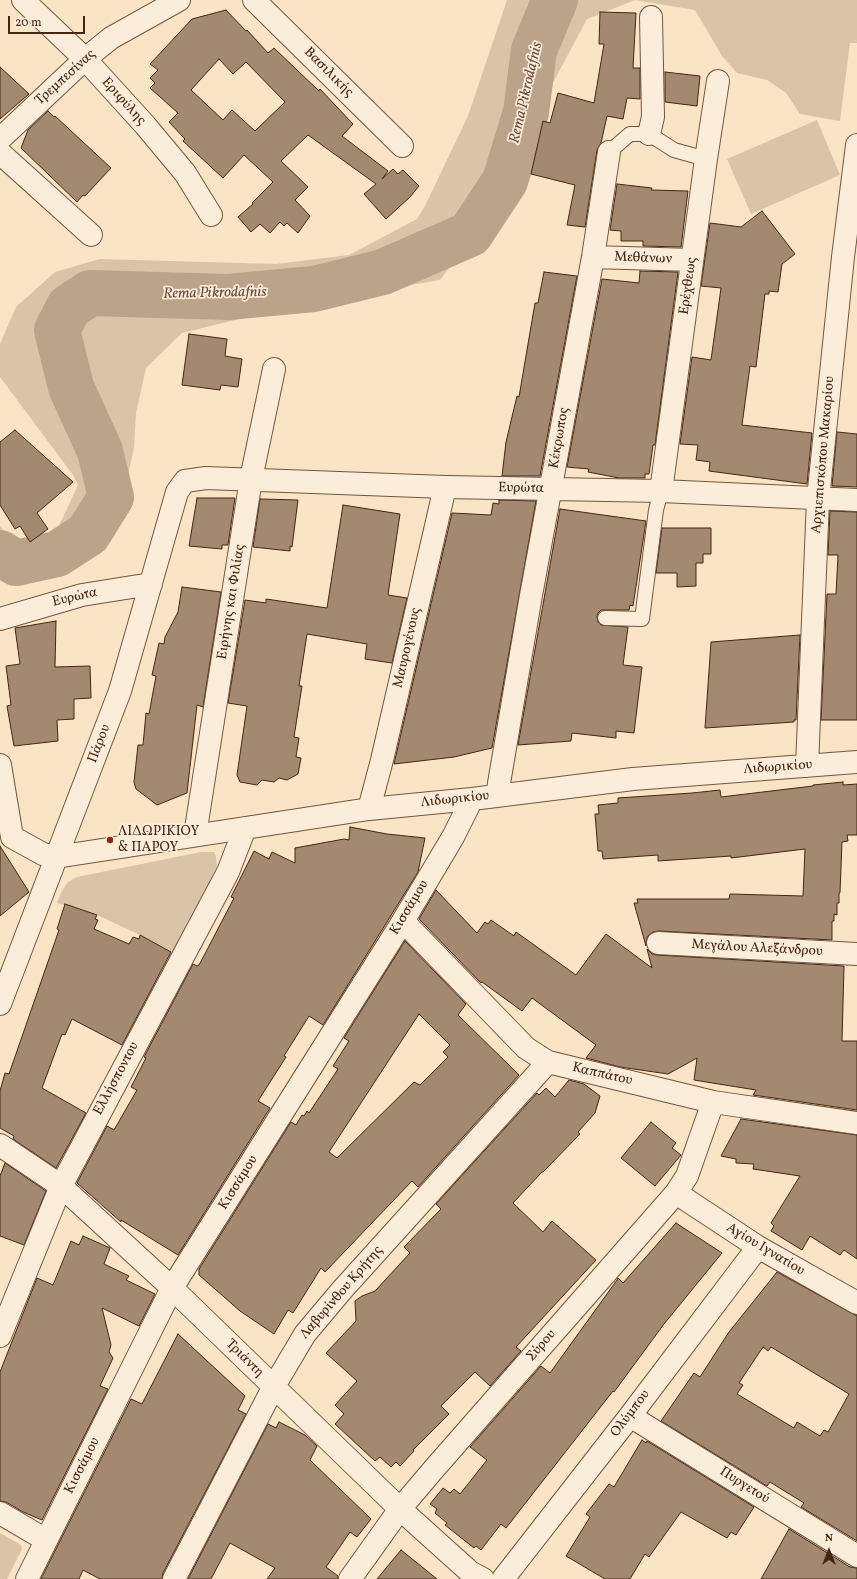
<!DOCTYPE html>
<html>
<head>
<meta charset="utf-8">
<style>
  body { margin:0 }
  #map { position:relative; width:857px; height:1579px; overflow:hidden; background:#f9e4c6; font-family:Vollkorn,serif }
  canvas { display:block }
  .north { position:absolute; left:809px; top:1531px; width:40px; height:40px; -webkit-text-stroke:3px #fbedda; paint-order:stroke; rotate:0deg; font-size:11px; font-weight:700; line-height:16px; text-align:center; color:#442612 }
  .north::after { content:''; display:block; margin:auto; width:14px; height:18px; background:#442612; clip-path:polygon(50% 0,100% 100%,50% 72%,0 100%) }
  .scale { position:absolute; left:8px; top:16px; width:77px; height:18px; box-sizing:border-box; border:2px solid #442612; border-top:0; padding-left:5px; font-size:12px; line-height:14px; white-space:nowrap; color:#442612; -webkit-text-stroke:3px #fbedda; paint-order:stroke }
</style>
</head>
<body>
<div id="map">
<canvas width="857" height="1579"></canvas>
<div class="north">N</div>
<div class="scale">20 m</div>
</div>
<script>
const ctx = document.querySelector('canvas').getContext('2d');
ctx.lineJoin = 'round';
function paint(path, color) { ctx.fillStyle = color; ctx.fill(path, 'evenodd'); }
const shape = rows => new Path2D(rows.map(r => 'M' + r).join(''));
function stroke(path, color, width, dash) { ctx.strokeStyle = color; ctx.lineWidth = width; ctx.lineCap = dash ? 'butt' : 'round'; ctx.setLineDash(dash || []); ctx.stroke(path); }
function write(font, color, halo, rows, align = 'center') {
  ctx.font = font + ' Vollkorn,serif'; ctx.lineWidth = 3.5; ctx.setLineDash([]); ctx.textBaseline = 'middle'; ctx.strokeStyle = halo; ctx.fillStyle = color; for (const [text, x, y, turn = 0] of rows) {
    ctx.save(); ctx.translate(x, y); ctx.rotate((+turn || 0) * Math.PI / 180); ctx.textAlign = isNaN(turn) ? turn : align; if (halo) ctx.strokeText(text, 0, 0); ctx.fillText(text, 0, 0); ctx.restore();
  }
}
const green = shape([
  [507,0,857,0,857,43,850,43,840,121,800,114,786,93,767,80,737,73,722,56,695,10,635,0,587,19,546,96,510,189,440,280,305,303,182,333,146,368,136,413,134,448,114,537,19,582,0,577,0,526,13,542,32,545,58,528,78,485,73,475,0,377,0,344,16,307,55,272,100,259,276,264,349,255,417,219,425,206,468,116],
  [817,120,840,175,751,214,727,159],
  [201,852,214,852,216,857,217,866,174,953,140,935,97,915,57,903,62,891,68,882,77,877],
  [0,1533,21,1545,22,1549,7,1579,0,1579]
]);
const river = shape([
  [0,553,16,563,57,554,88,534,111,497,100,451,71,387,57,330,69,307,90,293,228,297,314,289,383,272,470,234,505,181,526,112,534,50,555,0]
]);
const building = shape([
  [226,10,246,31,247,30,268,53,274,48,319,91,320,89,353,124,342,136,388,171,382,179,393,169,398,174,403,170,419,186,410,197,386,219,364,194,376,184,308,135,281,161,308,187,295,200,310,216,298,233,287,223,284,226,280,222,270,233,260,224,251,232,238,217,253,204,252,203,273,182,244,155,223,178,183,141,185,139,169,122,178,113,150,88,155,83,150,78,158,70,150,64,192,19,226,10],
  [219,59,233,74,246,62,285,102,255,131,232,110,223,120,191,90,219,59],
  [600,12,636,13,633,68,640,68,640,99,627,98,623,119,607,116,601,143,597,150,585,227,567,225,575,185,531,174,543,121,550,123,558,93,594,103,604,44,599,44,600,12],
  [0,67,29,94,0,119,0,67],
  [665,72,700,76,697,106,665,102,665,72],
  [48,111,54,117,55,116,111,168,85,196,83,195,77,202,21,148,28,130,48,111],
  [617,184,652,188,651,190,688,191,681,247,643,246,643,241,621,241,621,231,610,230,617,184],
  [762,211,795,254,782,264,778,292,769,291,769,294,765,294,756,367,750,366,742,425,812,433,807,484,709,471,710,462,696,460,698,445,680,444,692,357,711,360,721,288,701,286,710,223,741,227,762,211],
  [640,271,678,272,655,445,653,445,649,474,645,474,645,478,619,478,588,472,589,469,567,467,602,279,639,283,640,271],
  [544,272,577,276,540,476,502,476,506,442,517,396,519,397,535,303,538,303,544,272],
  [189,334,227,339,225,356,242,359,238,387,221,385,220,390,182,385,189,334],
  [15,430,73,482,37,513,48,529,30,542,20,526,15,529,0,505,0,442,15,430],
  [837,432,857,434,857,487,832,486,837,432],
  [197,498,235,498,228,545,222,545,222,549,189,546,197,498],
  [260,499,298,500,292,547,290,546,290,551,253,547,260,499],
  [499,500,536,501,492,748,454,757,394,764,452,513,491,515,493,503,499,504,499,500],
  [343,505,400,514,388,595,407,598,392,663,365,659,367,644,307,634,299,686,302,686,294,737,299,738,296,757,301,758,298,774,287,780,279,778,274,782,262,780,257,785,240,782,237,775,247,706,228,703,245,600,266,603,266,599,327,608,343,505],
  [560,509,646,521,633,606,630,605,629,610,601,610,598,613,597,617,598,622,601,625,628,627,623,665,642,667,634,733,616,731,616,738,572,733,571,741,518,745,560,509],
  [830,511,857,512,857,720,821,720,827,594,836,594,838,555,828,555,830,511],
  [662,528,711,528,711,554,703,554,703,563,696,563,696,586,677,587,677,573,656,573,662,528],
  [182,587,221,592,203,707,197,705,187,793,157,805,136,789,134,782,138,745,143,745,146,713,149,714,156,676,152,675,159,643,164,644,165,637,178,612,182,587],
  [56,621,55,667,90,666,91,698,74,699,74,719,57,720,58,741,14,746,7,706,11,705,6,666,20,664,15,628,56,621],
  [800,635,796,720,794,720,794,722,705,728,711,642,800,635],
  [843,782,843,785,857,784,857,835,847,835,848,841,842,842,840,892,839,894,839,903,837,903,837,915,834,914,834,921,832,921,832,940,659,931,653,932,648,936,646,942,646,946,634,903,638,903,637,899,729,899,730,894,803,896,805,849,731,858,731,856,658,861,658,855,603,859,602,851,598,851,595,814,599,814,598,805,618,803,618,798,692,793,720,790,721,797,813,786,813,785,843,782],
  [350,827,387,834,425,838,418,872,323,1025,309,1016,284,1056,286,1057,258,1101,270,1108,178,1255,121,1220,121,1222,77,1183,107,1126,114,1130,137,1090,131,1087,146,1058,144,1057,193,964,197,966,199,965,207,950,234,898,231,897,254,851,269,859,272,852,295,863,295,848,344,839,349,840,350,827],
  [0,846,29,892,0,916,0,846],
  [436,890,477,933,485,922,488,924,491,920,514,936,516,932,576,975,606,934,652,968,647,949,652,954,657,955,844,966,842,1041,857,1041,857,1110,753,1095,756,1090,694,1080,697,1058,668,1074,620,1067,586,1058,596,1045,532,998,522,1011,482,982,481,983,419,919,436,890],
  [65,904,97,915,95,919,98,920,94,929,129,944,133,937,139,939,140,935,171,952,122,1045,72,1019,65,1035,62,1034,42,1088,86,1113,56,1168,13,1139,14,1136,0,1128,0,1091,5,1073,9,1074,59,930,57,929,65,904],
  [405,941,466,1004,458,1015,519,1075,418,1187,412,1181,325,1272,321,1268,293,1313,288,1310,274,1334,240,1311,199,1275,199,1269,291,1122,296,1125,302,1115,304,1116,307,1111,309,1113,338,1069,333,1066,349,1041,344,1038,405,941],
  [419,1014,450,1045,443,1052,448,1057,420,1085,414,1082,337,1158,329,1152,419,1014],
  [569,1080,584,1084,600,1096,595,1113,578,1132,580,1134,543,1172,542,1172,513,1203,543,1232,552,1221,596,1260,516,1347,521,1351,490,1386,475,1372,441,1406,449,1414,413,1450,414,1451,400,1466,396,1462,391,1467,380,1457,375,1461,335,1424,344,1414,335,1405,357,1381,326,1353,356,1321,355,1301,362,1296,375,1291,410,1253,404,1247,441,1209,436,1204,537,1093,539,1095,546,1088,555,1097,569,1080],
  [741,1119,857,1135,857,1259,844,1250,840,1255,810,1236,802,1250,771,1231,774,1226,771,1223,800,1176,753,1169,754,1164,736,1163,736,1159,721,1156,741,1119],
  [651,1122,676,1143,672,1148,681,1155,655,1186,621,1158,651,1122],
  [5,1163,46,1191,24,1245,0,1236,0,1176,5,1163],
  [676,1223,722,1253,664,1324,614,1392,613,1391,506,1528,501,1524,481,1550,476,1546,474,1548,445,1525,447,1523,435,1513,437,1509,430,1504,443,1488,450,1493,454,1489,460,1494,487,1460,470,1447,541,1366,550,1373,617,1280,618,1278,623,1283,676,1223],
  [83,1236,110,1248,104,1264,129,1276,126,1280,155,1294,139,1326,102,1308,111,1345,109,1352,113,1358,100,1386,108,1389,42,1520,23,1512,6,1502,0,1501,0,1372,37,1278,53,1285,71,1241,79,1245,83,1236],
  [777,1272,857,1316,857,1541,801,1507,804,1503,770,1482,767,1486,661,1421,694,1373,700,1377,729,1332,777,1272],
  [763,1347,768,1351,771,1347,849,1394,828,1432,824,1430,820,1436,797,1422,794,1428,737,1394,743,1385,739,1383,763,1347],
  [178,1334,245,1396,238,1410,246,1414,163,1573,162,1579,100,1579,83,1570,79,1579,41,1579,131,1399,142,1404,178,1334],
  [279,1422,305,1435,317,1446,310,1460,371,1519,357,1537,350,1532,326,1567,338,1576,338,1579,267,1579,275,1568,230,1543,211,1579,188,1579,268,1424,276,1428,279,1422],
  [642,1440,646,1443,647,1441,754,1507,736,1535,731,1532,727,1538,681,1512,649,1557,645,1554,630,1579,605,1579,566,1556,590,1517,586,1514,609,1484,614,1487,642,1440],
  [789,1529,850,1567,857,1568,857,1579,761,1579,789,1529],
  [401,1550,437,1579,377,1579,401,1550]
]);
const lane = shape([
  [609,152,630,134,649,134,674,150,706,159],
  [605,618,642,619,656,510,661,491]
]);
const street = shape([
  [23,0,85,59,145,125,185,173,211,215],
  [254,0,402,146],
  [649,134,653,117,651,17],
  [0,139,85,59,111,38,179,0],
  [0,153,91,235],
  [593,257,692,260],
  [661,491,706,159,718,81],
  [0,619,82,595,151,584],
  [0,765,12,837,43,854,56,857,369,809,472,799,633,779,857,762],
  [807,766,818,499,843,257,857,145],
  [497,795,530,601,593,257,609,152],
  [369,809,382,760,445,487],
  [195,835,251,479,274,369],
  [403,921,526,1048,548,1062,713,1102,857,1123],
  [658,943,857,954],
  [0,1004,120,691,177,492,185,481,206,478,445,487,661,491,857,500],
  [0,1145,61,1186,172,1288,400,1509,470,1572,483,1579],
  [676,1193,758,1247,857,1303],
  [0,1336,61,1186,228,872,245,828],
  [630,1416,857,1556],
  [0,1513,46,1540],
  [27,1579,172,1288,403,921,453,837,472,799],
  [174,1579,273,1388,305,1334,342,1290,548,1062],
  [350,1579,400,1509,433,1470,676,1193,687,1176,713,1102],
  [503,1579,630,1416,758,1247]
]);
const markers = [
  [110,840,4,"#8f2418"]
];
const streetNames = [
  ["Βασιλικής",328,73,45],
  ["Τρεμπεσίνας",66,78,-42],
  ["Εριφύλης",123,102,48],
  ["Μεθάνων",643,259,2],
  ["Ερέχθεως",689,286,-82],
  ["Κέκρωπος",560,438,-80],
  ["Αρχιεπισκόπου Μακαρίου",824,455,-85],
  ["Ευρώτα",521,489,1],
  ["Ευρώτα",75,598,-13],
  ["Ειρήνης και Φιλίας",232,602,-81],
  ["Μαυρογένους",408,648,-77],
  ["Πάρου",100,744,-69],
  ["Λιδωρικίου",778,768,-4],
  ["Λιδωρικίου",455,800,-6],
  ["Κισσάμου",410,908,-59],
  ["Μεγάλου Αλεξάνδρου",757,949,3],
  ["Καππάτου",602,1075,13],
  ["Ελλήσποντου",117,1079,-62],
  ["Κισσάμου",239,1183,-58],
  ["Αγίου Ιγνατίου",765,1250,31],
  ["Λαβυρίνθου Κρήτης",342,1293,-49],
  ["Σύρου",542,1346,-49],
  ["Τριάντη",244,1359,45],
  ["Ολύμπου",631,1414,-53],
  ["Κισσάμου",83,1466,-63],
  ["Πυργετού",744,1486,32]
];
const poiNames = [
  ["ΛΙΔΩΡΙΚΙΟΥ",118,832],
  ["& ΠΑΡΟΥ",118,848]
];
const waterNames = [
  ["Rema Pikrodafnis",527,93,-77],
  ["Rema Pikrodafnis",215,294,-1]
];
paint(green, '#dac4a7');
stroke(river, '#bba389', 46);
paint(building, '#a28970');
stroke(building, '#442612', 1);
stroke(lane, '#71563f', 16);
stroke(street, '#71563f', 24);
stroke(lane, '#fbedda', 14);
stroke(street, '#fbedda', 22);
for (const [x, y, r, color] of markers) { const dot = new Path2D(); dot.arc(x, y, r, 0, 2 * Math.PI); ctx.fillStyle = color; ctx.fill(dot); stroke(dot, '#fbedda', 1.5); }
write('14px', '#442612', '#fbedda', streetNames);
write('14px', '#442612', '#fbedda', poiNames, 'left');
write('italic 15px', '#684c36', '#fbedda', waterNames);
</script>
</body>
</html>
